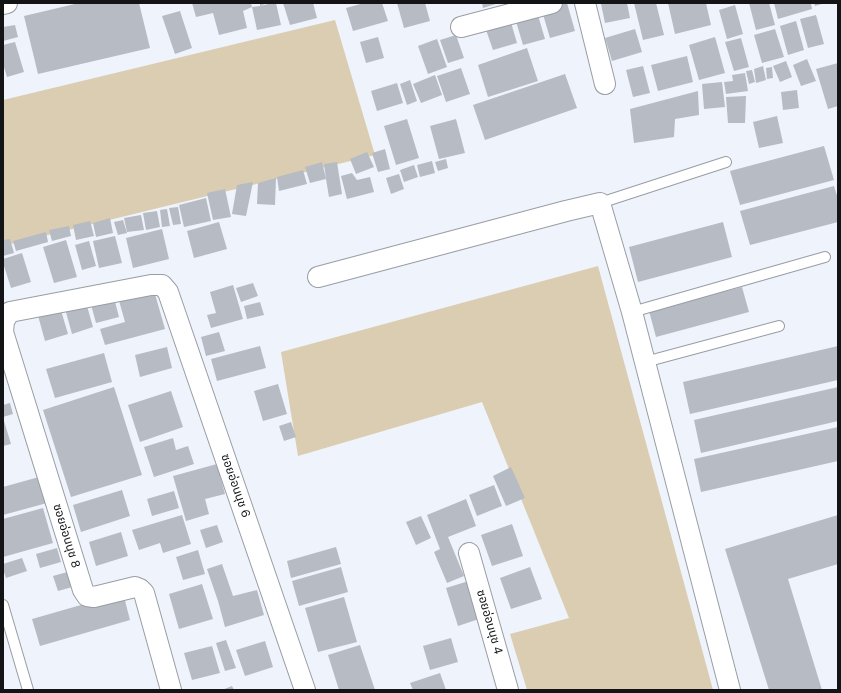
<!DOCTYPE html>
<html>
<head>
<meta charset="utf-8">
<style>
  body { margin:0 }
  #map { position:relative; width:841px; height:693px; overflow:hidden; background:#eff3fb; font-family:"DM Sans",sans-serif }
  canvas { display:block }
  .frame { position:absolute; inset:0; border:4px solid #121416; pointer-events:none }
</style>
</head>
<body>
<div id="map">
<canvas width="841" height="693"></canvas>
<div class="frame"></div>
</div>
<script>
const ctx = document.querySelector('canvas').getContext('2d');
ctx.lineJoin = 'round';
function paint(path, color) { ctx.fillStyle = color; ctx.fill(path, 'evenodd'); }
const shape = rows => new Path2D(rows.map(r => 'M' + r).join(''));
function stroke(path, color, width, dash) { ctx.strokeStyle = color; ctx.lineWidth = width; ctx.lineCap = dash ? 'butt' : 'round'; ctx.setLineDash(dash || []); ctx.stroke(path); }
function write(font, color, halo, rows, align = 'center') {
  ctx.font = font + ' "DM Sans","Noto Sans Thai",sans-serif'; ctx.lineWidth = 4; ctx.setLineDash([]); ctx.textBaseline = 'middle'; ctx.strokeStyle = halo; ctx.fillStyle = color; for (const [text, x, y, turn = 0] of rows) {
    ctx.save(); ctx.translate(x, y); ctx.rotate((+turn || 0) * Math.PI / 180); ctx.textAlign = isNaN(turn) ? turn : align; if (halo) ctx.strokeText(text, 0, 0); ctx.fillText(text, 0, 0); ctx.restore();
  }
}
const green = shape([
  [335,20,375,155,3,246,3,100],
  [598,266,713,690,527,690,510,634,569,618,482,402,298,456,281,352]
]);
const building = shape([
  [79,3,139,3,150,48,38,74,24,16],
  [192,3,251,3,252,7,243,11,247,28,219,35,213,13,196,17],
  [260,3,267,3,260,6,272,3,276,3,281,25,257,30,252,7,260,6],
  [283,3,313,3,317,18,290,25],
  [364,3,382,3,388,21,353,31,346,8],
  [397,3,425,3,430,21,404,28],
  [482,3,499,3,483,8],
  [567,3,575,31,550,38,542,11],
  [604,3,627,3,630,18,605,23,601,4],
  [634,3,656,3,664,35,643,40],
  [668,3,706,3,711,25,675,34],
  [749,3,769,3,775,25,756,30],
  [774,3,811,3,812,9,778,19],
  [814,3,825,3,815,6],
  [735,5,743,34,727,39,719,10],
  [180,11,192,48,175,54,162,16],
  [537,12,545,39,523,45,515,18],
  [816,15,824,44,808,48,800,19],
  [510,19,517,43,493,50,485,27],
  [796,21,804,50,788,55,780,26],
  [15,25,18,37,3,41,3,27],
  [635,29,642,52,612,61,605,38],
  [775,29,784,57,762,63,754,35],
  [456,35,464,58,448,63,440,40],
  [378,37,384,58,366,63,360,42],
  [715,37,725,73,699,80,689,45],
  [741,38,749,67,734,71,725,42],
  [437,39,447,67,428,74,418,46],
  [15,42,24,72,7,77,3,64,3,45],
  [527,48,538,81,488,97,478,65],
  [687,56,693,82,658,91,651,65],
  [807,59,816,81,801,86,793,65],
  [786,61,792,77,780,82,773,66],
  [838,63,838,106,828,109,816,69],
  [643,66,650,93,633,97,626,70],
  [763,66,766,80,756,83,754,69],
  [772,67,773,78,767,79,766,68],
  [461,68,470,94,446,102,437,76],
  [752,70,755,82,749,84,746,71],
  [745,73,748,91,726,94,724,82,733,81,732,75],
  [565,74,577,108,485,140,473,105],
  [435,75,442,95,421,103,413,84],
  [410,80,417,101,407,105,400,84],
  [722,82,725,107,704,109,702,84],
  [397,83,403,103,377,111,371,91],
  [797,90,799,108,783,110,781,92],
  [698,91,699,115,675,119,674,137,634,143,630,109],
  [746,96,745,123,728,123,726,97],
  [777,116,783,143,759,148,753,122],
  [407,119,419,158,396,165,384,126],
  [456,119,465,153,439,159,430,126],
  [824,146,834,180,740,205,730,171],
  [385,149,390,169,378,172,372,153],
  [367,152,374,167,356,174,350,159],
  [446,159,448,168,438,171,435,162],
  [432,161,435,173,420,177,417,165],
  [322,162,326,179,324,164,337,162,342,194,329,197,326,179,310,183,305,167],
  [414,165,418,177,404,182,400,170],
  [303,170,307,184,279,191,277,177],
  [352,173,357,180,370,177,374,192,347,199,341,176],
  [399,174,404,189,391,194,386,178],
  [276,178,275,205,257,204,258,183],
  [253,182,246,216,232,214,237,185],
  [834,186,838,199,838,222,750,245,740,211],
  [225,189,231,217,213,220,207,193],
  [206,198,211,221,184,227,179,205],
  [178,207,181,224,173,225,169,208],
  [167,209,170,226,162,227,160,210],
  [157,211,160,227,146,230,143,213],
  [141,215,144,230,127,232,124,218],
  [110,218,113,233,96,237,93,223],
  [123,220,127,233,118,235,114,222],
  [90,221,94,236,76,240,73,225],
  [219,222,227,249,194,258,187,231],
  [723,222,732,257,638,282,629,247],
  [69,226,71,236,52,241,49,230],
  [162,229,169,259,133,268,126,238],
  [46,232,48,242,16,251,13,241],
  [115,236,122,263,99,268,93,241],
  [10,239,14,253,3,256,3,240],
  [66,240,77,277,54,283,43,247],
  [89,241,96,266,82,270,75,245],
  [22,253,31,282,11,288,3,263,3,259],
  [253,283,258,296,241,302,236,288],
  [233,285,243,319,211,328,207,315,216,313,210,292],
  [153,287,165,329,105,345,100,329,125,322,118,297],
  [742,287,749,312,656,337,649,311],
  [113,294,119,317,96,323,90,301],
  [85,299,93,327,72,334,64,305],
  [260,302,264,315,247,319,244,306],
  [60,307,68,334,45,341,37,312],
  [219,332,225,351,206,356,201,337],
  [260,346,266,368,217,381,211,359],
  [838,346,838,380,690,414,683,382],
  [167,347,172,368,140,377,135,355],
  [104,353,112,382,55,398,46,369],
  [278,384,287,414,263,421,254,391],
  [114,387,142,475,71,497,43,410],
  [838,387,838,421,701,453,694,420],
  [171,391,183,427,140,442,128,405],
  [10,403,13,414,3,417,3,405],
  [4,421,11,444,3,446,3,422],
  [291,422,296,437,284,441,279,426],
  [838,427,838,461,701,492,694,459],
  [173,438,176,450,188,446,194,464,154,477,144,447],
  [217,464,225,494,205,499,209,514,186,521,173,476],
  [511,467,525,498,506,506,493,476],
  [39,477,47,503,3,515,3,487],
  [494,485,502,506,477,516,469,495],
  [122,490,130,516,81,532,73,505],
  [174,491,179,508,152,516,147,499],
  [466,499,476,526,448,537,464,576,447,583,434,552,440,549,427,515],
  [43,508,53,543,3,557,3,519],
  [182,515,191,544,163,553,160,543,139,550,132,530],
  [838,515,838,564,788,579,822,690,769,690,725,549],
  [421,516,431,538,416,545,406,522],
  [512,524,523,556,492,566,481,535],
  [217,525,223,542,206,548,200,530],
  [121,532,128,556,96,566,89,542],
  [336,547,341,564,291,578,287,561],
  [57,548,61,562,40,568,36,554],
  [198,550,205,574,183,580,176,557],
  [22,558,27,571,6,578,3,569,3,564],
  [222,564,233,596,257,590,264,615,225,627,218,601,207,569],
  [341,567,348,592,299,606,292,581],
  [530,567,542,599,511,609,500,578],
  [71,571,76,586,58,591,53,576],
  [472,580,485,617,458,626,446,588],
  [202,584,213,619,179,629,169,594],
  [123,593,130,620,40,646,32,619],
  [344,597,357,642,318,652,305,608],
  [451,638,458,662,430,670,423,646],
  [226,640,236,668,225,671,216,643],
  [265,641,273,667,245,676,236,650],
  [360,645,375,690,339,690,328,655],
  [212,646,220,673,192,680,184,653],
  [440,673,446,690,413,690,410,683],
  [232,686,234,690,222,690]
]);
const service = shape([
  [600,203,726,162],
  [632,312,825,257],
  [645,362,779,326],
  [3,605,28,690]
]);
const minor = shape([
  [585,3,605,84],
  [3,4,7,3],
  [461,27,552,3],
  [318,277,566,211,600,203,632,312,730,690],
  [469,553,508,690],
  [171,690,144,593,140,589,135,587,94,597,87,596,83,590,3,332,4,321,10,312,151,285,162,285,168,292,305,690]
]);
const streetNames = [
  ["ซอยอ่อนนุช 6",235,486,71],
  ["ซอยอ่อนนุช 8",66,536,73],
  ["ซอยอ่อนนุช 4",489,622,74]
];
paint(green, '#dbcdb1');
paint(building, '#b7bbc3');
stroke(service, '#999da4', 12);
stroke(minor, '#999da4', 22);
stroke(service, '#fff', 10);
stroke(minor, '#fff', 20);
write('12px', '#121416', '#fff', streetNames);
</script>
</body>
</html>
